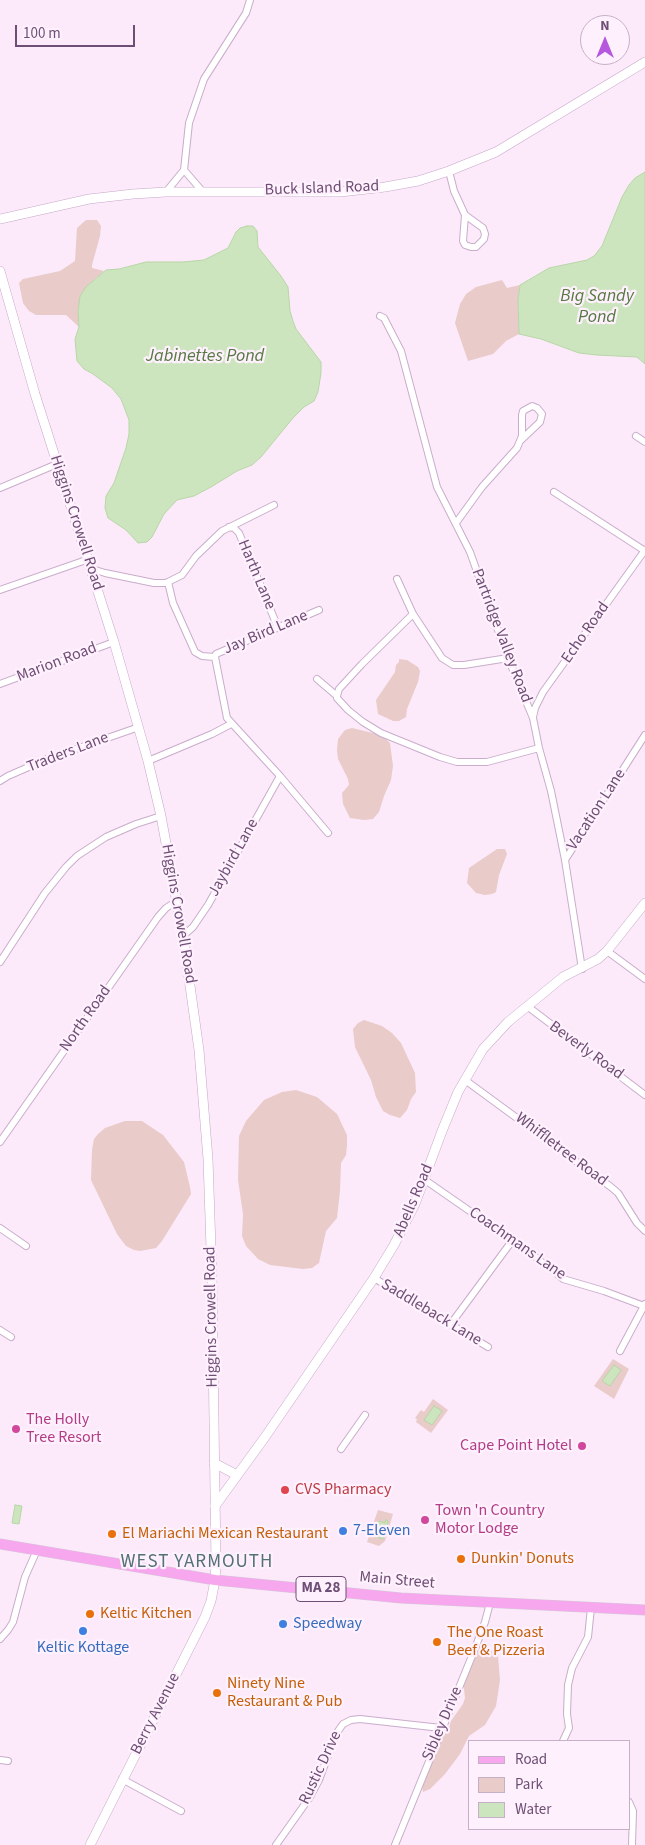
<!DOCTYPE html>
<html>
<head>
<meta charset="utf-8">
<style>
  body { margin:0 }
  #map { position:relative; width:645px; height:1845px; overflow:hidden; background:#fceafa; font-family:"Source Sans 3",sans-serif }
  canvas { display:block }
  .legend { position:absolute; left:468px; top:1740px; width:162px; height:90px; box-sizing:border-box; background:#fef1fd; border:1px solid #c5b0c7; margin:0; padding:6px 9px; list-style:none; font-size:15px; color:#6f4e75 }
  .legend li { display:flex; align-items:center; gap:10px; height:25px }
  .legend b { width:25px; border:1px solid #c5b0c7 }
  .north { position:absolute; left:580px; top:15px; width:50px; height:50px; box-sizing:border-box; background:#fef1fd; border:1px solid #c5b0c7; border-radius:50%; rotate:0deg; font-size:14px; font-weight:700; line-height:20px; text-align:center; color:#6f4e75 }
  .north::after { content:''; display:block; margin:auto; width:18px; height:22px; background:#b657de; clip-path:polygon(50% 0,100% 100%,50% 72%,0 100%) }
  .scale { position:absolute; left:15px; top:25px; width:120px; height:22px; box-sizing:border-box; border:2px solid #6f4e75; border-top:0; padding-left:6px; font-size:15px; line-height:18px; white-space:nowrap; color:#6f4e75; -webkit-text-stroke:4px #fef1fd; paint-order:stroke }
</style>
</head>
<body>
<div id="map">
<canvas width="645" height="1845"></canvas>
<ul class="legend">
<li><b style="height:6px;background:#f6a7ed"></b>Road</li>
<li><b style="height:14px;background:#e9cbc9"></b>Park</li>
<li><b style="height:14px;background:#cde5bf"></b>Water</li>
</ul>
<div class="north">N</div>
<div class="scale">100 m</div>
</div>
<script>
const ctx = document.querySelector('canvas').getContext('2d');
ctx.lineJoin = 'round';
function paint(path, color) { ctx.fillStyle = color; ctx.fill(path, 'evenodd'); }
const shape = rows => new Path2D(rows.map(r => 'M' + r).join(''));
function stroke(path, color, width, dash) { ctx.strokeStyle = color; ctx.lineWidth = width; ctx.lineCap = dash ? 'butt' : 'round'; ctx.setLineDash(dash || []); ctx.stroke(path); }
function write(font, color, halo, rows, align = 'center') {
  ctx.font = font + ' "Source Sans 3",sans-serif'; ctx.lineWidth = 4.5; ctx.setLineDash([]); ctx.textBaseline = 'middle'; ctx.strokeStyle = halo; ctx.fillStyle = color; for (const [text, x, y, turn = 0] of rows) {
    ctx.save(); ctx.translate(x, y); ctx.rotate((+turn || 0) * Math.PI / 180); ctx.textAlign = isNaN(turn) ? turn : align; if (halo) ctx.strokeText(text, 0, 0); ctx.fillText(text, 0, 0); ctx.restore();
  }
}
const green = shape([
  [86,220,97,220,101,226,100,236,92,265,92,268,104,271,86,287,78,311,79,327,66,315,36,315,29,311,23,303,19,283,23,279,60,271,75,261,77,228],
  [502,280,507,288,520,285,518,300,519,334,506,341,493,354,468,361,455,323,460,304,466,294,476,287],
  [399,659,407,660,418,667,420,671,418,682,407,709,406,717,399,721,393,721,378,714,376,700,395,672,396,665,399,662],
  [352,728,377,734,385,738,390,743,393,766,391,780,384,796,379,812,373,819,364,820,350,818,343,804,342,793,349,785,348,779,338,759,337,750,338,739,345,730],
  [497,849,505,849,507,854,499,875,496,892,492,894,485,895,476,893,467,883,469,868],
  [364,1020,382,1026,392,1033,401,1043,415,1073,416,1092,411,1099,407,1110,400,1118,390,1115,383,1111,376,1097,371,1080,355,1047,353,1029,358,1023],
  [296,1090,317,1097,337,1114,347,1135,347,1145,346,1155,341,1163,340,1191,337,1218,326,1231,319,1263,312,1268,303,1269,270,1265,258,1259,246,1246,242,1236,243,1214,238,1180,239,1136,246,1121,264,1100,282,1092],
  [125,1121,142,1121,163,1135,184,1162,190,1187,191,1194,162,1241,156,1248,140,1251,134,1250,126,1246,117,1234,91,1180,92,1150,94,1139,98,1134,105,1128],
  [613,1359,629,1369,614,1399,594,1386],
  [433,1399,448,1410,431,1433,416,1422,417,1419,415,1418,421,1410,424,1412],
  [378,1510,393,1514,385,1541,379,1546,367,1542],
  [481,1643,498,1656,500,1680,496,1706,485,1725,469,1736,460,1754,445,1774,430,1789,423,1792,422,1787,441,1737,449,1728,451,1721,463,1704,465,1698,463,1680,477,1644]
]);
const water = shape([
  [645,172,645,364,637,357,597,355,579,353,541,339,519,334,518,300,520,285,549,268,587,260,594,256,602,246,622,197,629,185,635,178,645,172],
  [247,226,253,226,257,231,258,247,281,276,288,287,290,311,293,321,296,329,321,362,321,373,318,392,314,401,304,407,293,418,261,457,252,465,237,471,211,487,194,496,177,500,164,514,152,537,147,542,138,543,126,530,108,518,105,508,106,496,114,483,126,448,129,434,129,420,121,399,112,388,93,374,84,369,77,361,75,339,79,327,78,311,80,296,86,287,106,270,119,269,146,262,183,262,204,260,228,248,236,232,240,228,247,226],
  [614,1365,621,1370,610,1386,602,1381,614,1365],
  [434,1406,442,1411,432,1425,424,1420,434,1406],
  [15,1505,22,1506,19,1524,12,1523,15,1505],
  [386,1520,388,1521,383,1539,374,1536,379,1521,385,1523,386,1520]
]);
const minor = shape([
  [449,171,454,191,465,215,463,241,465,245,471,247,476,247,484,239,485,234,483,228,465,215],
  [166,192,184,170],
  [203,192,184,170,189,123,204,79,246,13,250,0],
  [380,316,384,318,401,351,437,487,470,552,508,658,533,718,539,748,551,791,565,860,582,969],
  [636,436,645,442],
  [0,488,57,464],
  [554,492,645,551],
  [456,523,482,487,517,448,522,436,522,415,523,411,532,406,537,408,542,414,540,422,521,440],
  [229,527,234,528,239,533,278,628],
  [92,569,105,573,154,583,166,583,182,575,196,556,222,531,274,505],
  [397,579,413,614,442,658,453,665,464,665,508,658],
  [168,582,173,603,195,652,202,656,215,657],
  [0,590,89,559],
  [215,657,227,718,280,776,328,833],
  [215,657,216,654,319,610],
  [317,679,337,696,337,698,348,710,363,722,381,733,440,757,457,762,487,762,539,748],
  [0,684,114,642],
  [337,696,339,689,362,664,413,614],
  [533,717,535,708,543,692,645,550],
  [148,761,212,734,231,724],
  [0,781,8,776,47,759,139,727],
  [565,860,645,735],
  [183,936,193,927,208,905,280,776],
  [607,951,645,979],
  [0,962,45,893,66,867,77,856,106,837,136,824,161,816],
  [527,1006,645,1095],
  [465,1080,611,1187,618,1193,637,1223,645,1231],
  [0,1142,158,917,166,908,177,901],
  [425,1180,533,1255,563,1279,604,1291,644,1306],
  [0,1228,26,1246],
  [374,1278,488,1347],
  [450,1325,512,1241],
  [0,1330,11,1337],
  [620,1351,645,1304],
  [341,1449,365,1415],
  [0,1639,8,1630,13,1622,25,1577,37,1550],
  [563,1741,569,1728,567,1714,568,1685,572,1668,588,1637,591,1608],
  [0,1760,8,1761],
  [122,1779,181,1811],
  [629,1802,633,1811,632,1845],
  [276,1845,310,1797,319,1780,336,1734,343,1724,351,1720,360,1719,441,1728],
  [395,1845,474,1651,485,1622,490,1603]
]);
const tertiary = shape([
  [214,1463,237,1475],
  [215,1506,265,1437,374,1278,394,1245,415,1204,442,1131,458,1092,483,1049,508,1022,563,977,598,959,607,951,645,903],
  [90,1845,205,1617,211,1601,215,1580]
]);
const secondary = shape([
  [0,219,89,199,133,194,166,192,340,192,385,187,418,181,449,171,496,152,645,62],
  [0,271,35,394,114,642,148,761,161,816,183,936,199,1050,208,1159,212,1278,216,1564,215,1580]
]);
const primary = shape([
  [0,1544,215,1580,401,1598,645,1610]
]);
const markers = [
  [16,1429,5,"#d1479c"],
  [582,1446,5,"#d1479c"],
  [285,1490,5,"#e0444e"],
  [425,1520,5,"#d1479c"],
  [343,1531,5,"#3f7fe0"],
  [112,1534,5,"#e8710a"],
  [461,1559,5,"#e8710a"],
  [90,1614,5,"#e8710a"],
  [283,1624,5,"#3f7fe0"],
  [83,1631,5,"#3f7fe0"],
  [437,1642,5,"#e8710a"],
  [217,1693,5,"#e8710a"]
];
const shields = [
  [321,1589,50]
];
const shieldNames = [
  ["MA 28",321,1589]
];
const streetNames = [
  ["Buck Island Road",322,189,-2],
  ["Higgins Crowell Road",76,523,72],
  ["Harth Lane",256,575,67],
  ["Jay Bird Lane",266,633,-23],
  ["Echo Road",586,633,-55],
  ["Partridge Valley Road",501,636,69],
  ["Marion Road",57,663,-21],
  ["Traders Lane",68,753,-21],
  ["Vacation Lane",597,810,-57],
  ["Jaybird Lane",234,858,-61],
  ["Higgins Crowell Road",178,914,80],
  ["North Road",86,1019,-55],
  ["Beverly Road",586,1051,36],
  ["Whiffletree Road",561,1150,37],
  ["Abells Road",414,1201,-67],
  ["Coachmans Lane",517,1244,35],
  ["Saddleback Lane",431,1313,31],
  ["Higgins Crowell Road",212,1317,-91],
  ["Main Street",397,1581,5],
  ["Berry Avenue",156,1714,-63],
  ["Sibley Drive",443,1724,-67],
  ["Rustic Drive",321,1768,-65]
];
const hotelNames = [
  ["The Holly",26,1420],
  ["Tree Resort",26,1438],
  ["Cape Point Hotel",572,1446,"right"],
  ["Town 'n Country",435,1511],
  ["Motor Lodge",435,1529]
];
const healthNames = [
  ["CVS Pharmacy",295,1490]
];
const shopNames = [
  ["7-Eleven",353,1531],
  ["Speedway",293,1624],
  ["Keltic Kottage",83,1648,"center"]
];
const foodNames = [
  ["El Mariachi Mexican Restaurant",122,1534],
  ["Dunkin' Donuts",471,1559],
  ["Keltic Kitchen",100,1614],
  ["The One Roast",447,1633],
  ["Beef & Pizzeria",447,1651],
  ["Ninety Nine",227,1684],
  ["Restaurant & Pub",227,1702]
];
const waterNames = [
  ["Big Sandy",597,297],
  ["Pond",597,318],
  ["Jabinettes Pond",205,357]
];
const quarterNames = [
  ["WEST YARMOUTH",197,1563]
];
paint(green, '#e9cbc9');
paint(water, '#cde5bf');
stroke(water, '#b7d6a6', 1);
stroke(minor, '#c9adcb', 8);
stroke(tertiary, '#c9adcb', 10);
stroke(secondary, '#c6a7c9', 10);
stroke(primary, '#d4cad6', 11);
stroke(minor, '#fff', 6);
stroke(tertiary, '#fff', 9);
stroke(secondary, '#fff', 9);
stroke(primary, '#f6a7ed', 10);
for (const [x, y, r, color] of markers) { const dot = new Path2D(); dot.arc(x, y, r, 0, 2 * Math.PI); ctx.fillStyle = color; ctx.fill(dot); stroke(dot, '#fef1fd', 2); }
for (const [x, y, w] of shields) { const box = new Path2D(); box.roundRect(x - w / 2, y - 12.5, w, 25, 4); ctx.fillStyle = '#fef1fd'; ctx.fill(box); stroke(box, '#6f4e75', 1); }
write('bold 15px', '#6f4e75', null, shieldNames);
write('16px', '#6f4e75', '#fef1fd', streetNames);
write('16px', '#b23c85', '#fef1fd', hotelNames, 'left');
write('16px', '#be3a42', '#fef1fd', healthNames, 'left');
write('16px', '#366cbe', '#fef1fd', shopNames, 'left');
write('16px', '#c56008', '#fef1fd', foodNames, 'left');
write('italic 18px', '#567942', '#fef1fd', waterNames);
ctx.letterSpacing = '1px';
write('19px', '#547176', '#fef1fd', quarterNames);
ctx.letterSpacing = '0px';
</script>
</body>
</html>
